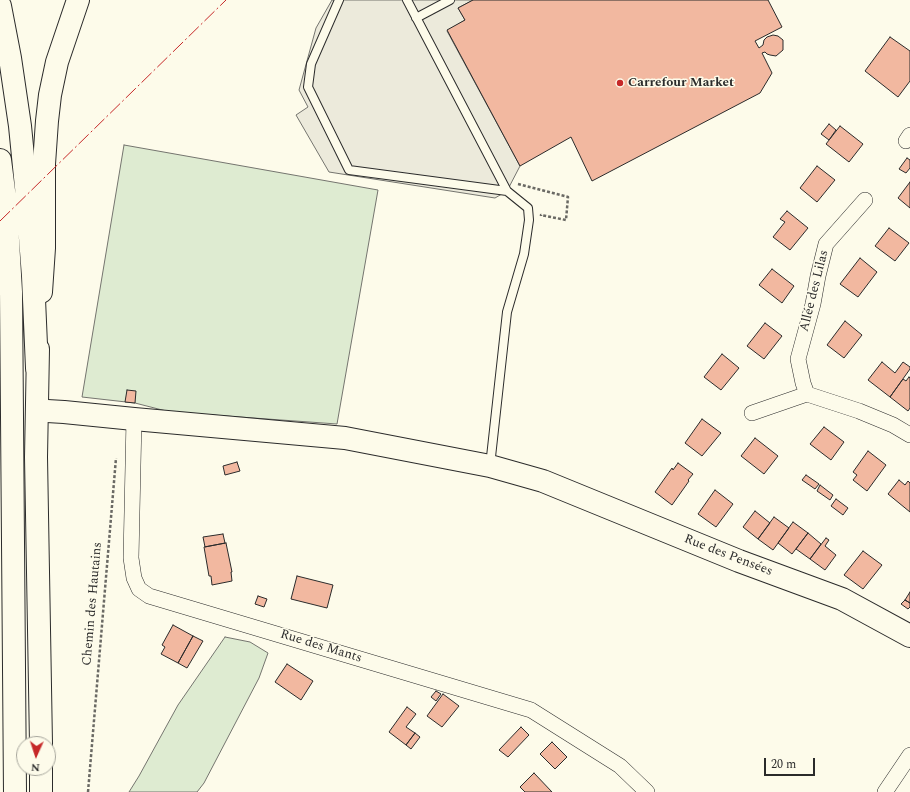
<!DOCTYPE html>
<html>
<head>
<meta charset="utf-8">
<style>
  body { margin:0 }
  #map { position:relative; width:910px; height:792px; overflow:hidden; background:#fdfbea; font-family:Spectral,serif }
  canvas { display:block }
  .north { position:absolute; left:16px; top:736px; width:40px; height:40px; box-sizing:border-box; background:#fdfbea; border:1px solid #a9a89e; border-radius:50%; rotate:183deg; font-size:11px; font-weight:700; line-height:16px; text-align:center; color:#2b2b2b }
  .north::after { content:''; display:block; margin:auto; width:14px; height:18px; background:#c62828; clip-path:polygon(50% 0,100% 100%,50% 72%,0 100%) }
  .scale { position:absolute; left:764px; top:758px; width:51px; height:18px; box-sizing:border-box; border:2px solid #2b2b2b; border-top:0; padding-left:5px; font-size:12px; line-height:14px; white-space:nowrap; color:#2b2b2b; -webkit-text-stroke:3px #fdfbea; paint-order:stroke }
</style>
</head>
<body>
<div id="map">
<canvas width="910" height="792"></canvas>
<div class="north">N</div>
<div class="scale">20 m</div>
</div>
<script>
const ctx = document.querySelector('canvas').getContext('2d');
ctx.lineJoin = 'round';
function paint(path, color) { ctx.fillStyle = color; ctx.fill(path, 'evenodd'); }
const shape = rows => new Path2D(rows.map(r => 'M' + r).join(''));
function stroke(path, color, width, dash) { ctx.strokeStyle = color; ctx.lineWidth = width; ctx.lineCap = dash ? 'butt' : 'round'; ctx.setLineDash(dash || []); ctx.stroke(path); }
function write(font, color, halo, rows, align = 'center') {
  ctx.font = font + ' Spectral,serif'; ctx.lineWidth = 3; ctx.setLineDash([]); ctx.textBaseline = 'middle'; ctx.strokeStyle = halo; ctx.fillStyle = color; for (const [text, x, y, turn = 0] of rows) {
    ctx.save(); ctx.translate(x, y); ctx.rotate((+turn || 0) * Math.PI / 180); ctx.textAlign = isNaN(turn) ? turn : align; if (halo) ctx.strokeText(text, 0, 0); ctx.fillText(text, 0, 0); ctx.restore();
  }
}
const green = shape([
  [124,145,378,190,337,424,170,412,135,403,82,397,124,145],
  [225,637,250,642,268,653,259,678,204,783,197,792,129,792,139,776,178,705,225,637]
]);
const parking = shape([
  [332,0,473,0,458,8,465,20,447,31,520,166,507,191,495,198,329,172,296,115,308,107,299,90,316,28,332,0]
]);
const building = shape([
  [473,0,768,0,782,27,755,41,759,48,763,45,764,40,767,37,773,35,778,36,783,40,783,50,776,56,770,55,767,54,765,52,762,53,772,73,760,93,592,181,571,137,520,166,447,30,465,20,458,8,473,0],
  [890,37,910,51,910,81,898,97,865,71,890,37],
  [829,124,836,130,829,140,821,134,829,124],
  [840,126,863,144,849,162,826,144,840,126],
  [907,158,910,160,910,168,906,173,899,169,907,158],
  [817,166,835,180,817,202,800,188,817,166],
  [910,182,910,208,898,198,910,182],
  [787,211,808,228,790,250,773,237,785,222,780,219,787,211],
  [889,228,909,243,895,261,875,246,889,228],
  [860,258,877,272,858,297,840,284,860,258],
  [772,269,794,286,782,303,759,285,772,269],
  [845,321,862,335,844,358,827,345,845,321],
  [765,323,782,336,764,359,747,346,765,323],
  [722,354,739,368,721,390,704,377,722,354],
  [882,362,895,373,903,362,910,367,910,369,890,397,868,380,882,362],
  [909,377,910,378,910,408,908,411,890,397,903,379,906,381,909,377],
  [127,390,136,391,135,403,125,402,127,390],
  [702,419,721,433,702,456,685,443,702,419],
  [824,427,844,442,831,460,810,444,824,427],
  [755,438,778,456,764,474,741,456,755,438],
  [868,451,886,465,867,491,853,480,857,475,853,472,868,451],
  [237,462,240,471,225,475,223,466,237,462],
  [678,463,693,474,688,480,689,481,672,505,655,492,672,468,673,470,678,463],
  [806,475,819,484,815,489,802,480,806,475],
  [899,480,905,485,908,481,910,483,910,512,888,494,899,480],
  [820,485,833,495,830,500,817,491,820,485],
  [715,490,733,504,716,527,698,514,715,490],
  [836,499,848,508,843,515,831,506,836,499],
  [755,511,770,523,758,539,743,527,755,511],
  [774,517,789,528,773,550,758,539,774,517],
  [793,522,808,533,792,554,778,543,793,522],
  [808,533,821,544,810,559,796,549,808,533],
  [223,534,225,543,205,547,203,537,223,534],
  [826,538,829,540,825,546,836,555,825,570,810,559,826,538],
  [226,543,232,572,231,572,232,581,212,585,211,576,209,576,204,547,226,543],
  [863,551,882,565,863,589,844,575,863,551],
  [297,576,333,585,327,608,291,599,297,576],
  [910,592,910,603,905,600,910,592],
  [258,596,267,599,264,607,255,604,258,596],
  [905,600,910,603,910,607,908,609,901,604,905,600],
  [173,625,193,636,178,663,161,654,165,647,162,645,173,625],
  [193,636,203,641,187,668,178,663,193,636],
  [287,664,313,681,301,700,275,682,287,664],
  [436,691,441,694,436,701,431,697,436,691],
  [443,694,459,706,442,727,427,716,443,694],
  [407,707,416,714,406,727,415,733,406,745,389,732,407,707],
  [521,727,529,735,508,757,499,750,521,727],
  [415,733,420,737,411,749,406,745,415,733],
  [552,742,567,757,555,769,540,754,552,742],
  [534,773,552,792,525,792,520,787,534,773]
]);
const path = shape([
  [518,184,568,197,566,220,541,215,541,216],
  [88,792,116,458]
]);
const lane = shape([
  [339,0,311,64,308,87,349,170,507,191,407,0],
  [416,18,450,0],
  [490,466,507,312,524,254,529,220,528,208,507,191]
]);
const street = shape([
  [906,141,910,135],
  [807,394,859,411,893,425,910,435],
  [752,413,807,394,803,383,798,359,813,304,818,276,826,244,865,200],
  [134,419,131,558,134,578,139,589,149,596,531,710,620,766,647,792],
  [885,792,910,755]
]);
const secondary = shape([
  [47,411,64,412,134,419,345,438,490,466,543,481,739,561,842,599,910,636]
]);
const primary = shape([
  [41,292,44,248,44,164,47,121,50,95,57,62,78,0],
  [38,349,36,457,41,744],
  [41,768,41,792]
]);
const highway = shape([
  [0,6,10,58,20,126,26,187,33,276,37,368],
  [0,160,6,206,11,292,15,792]
]);
const power = shape([
  [0,221,226,0]
]);
const markers = [
  [620,83,4,"#c62828"]
];
const poiNames = [
  ["Carrefour Market",628,83]
];
const streetNames = [
  ["Allée des Lilas",815,291,-76],
  ["Rue des Pensées",728,556,21],
  ["Chemin des Hautains",93,604,-85],
  ["Rue des Mants",321,647,17]
];
paint(green, '#deebd1');
stroke(green, '#74746e', 1);
paint(parking, '#eceadb');
stroke(parking, '#74746e', 1);
paint(building, '#f2b8a0');
stroke(building, '#2b2b2b', 1);
stroke(lane, '#2b2b2b', 10);
stroke(street, '#2b2b2b', 16);
stroke(secondary, '#2b2b2b', 24);
stroke(primary, '#2b2b2b', 24);
stroke(highway, '#2b2b2b', 24);
stroke(path, '#6a6964', 2.5, [3, 2]);
stroke(lane, '#fdfbea', 8);
stroke(street, '#fdfbea', 15);
stroke(secondary, '#fdfbea', 22);
stroke(primary, '#fdfbea', 22);
stroke(highway, '#fdfbea', 22);
stroke(power, '#c62828', 1, [14, 3, 2, 3]);
for (const [x, y, r, color] of markers) { const dot = new Path2D(); dot.arc(x, y, r, 0, 2 * Math.PI); ctx.fillStyle = color; ctx.fill(dot); stroke(dot, '#fdfbea', 1.5); }
write('bold 13px', '#2b2b2b', '#fdfbea', poiNames, 'left');
write('13px', '#2b2b2b', '#fdfbea', streetNames);
</script>
</body>
</html>
